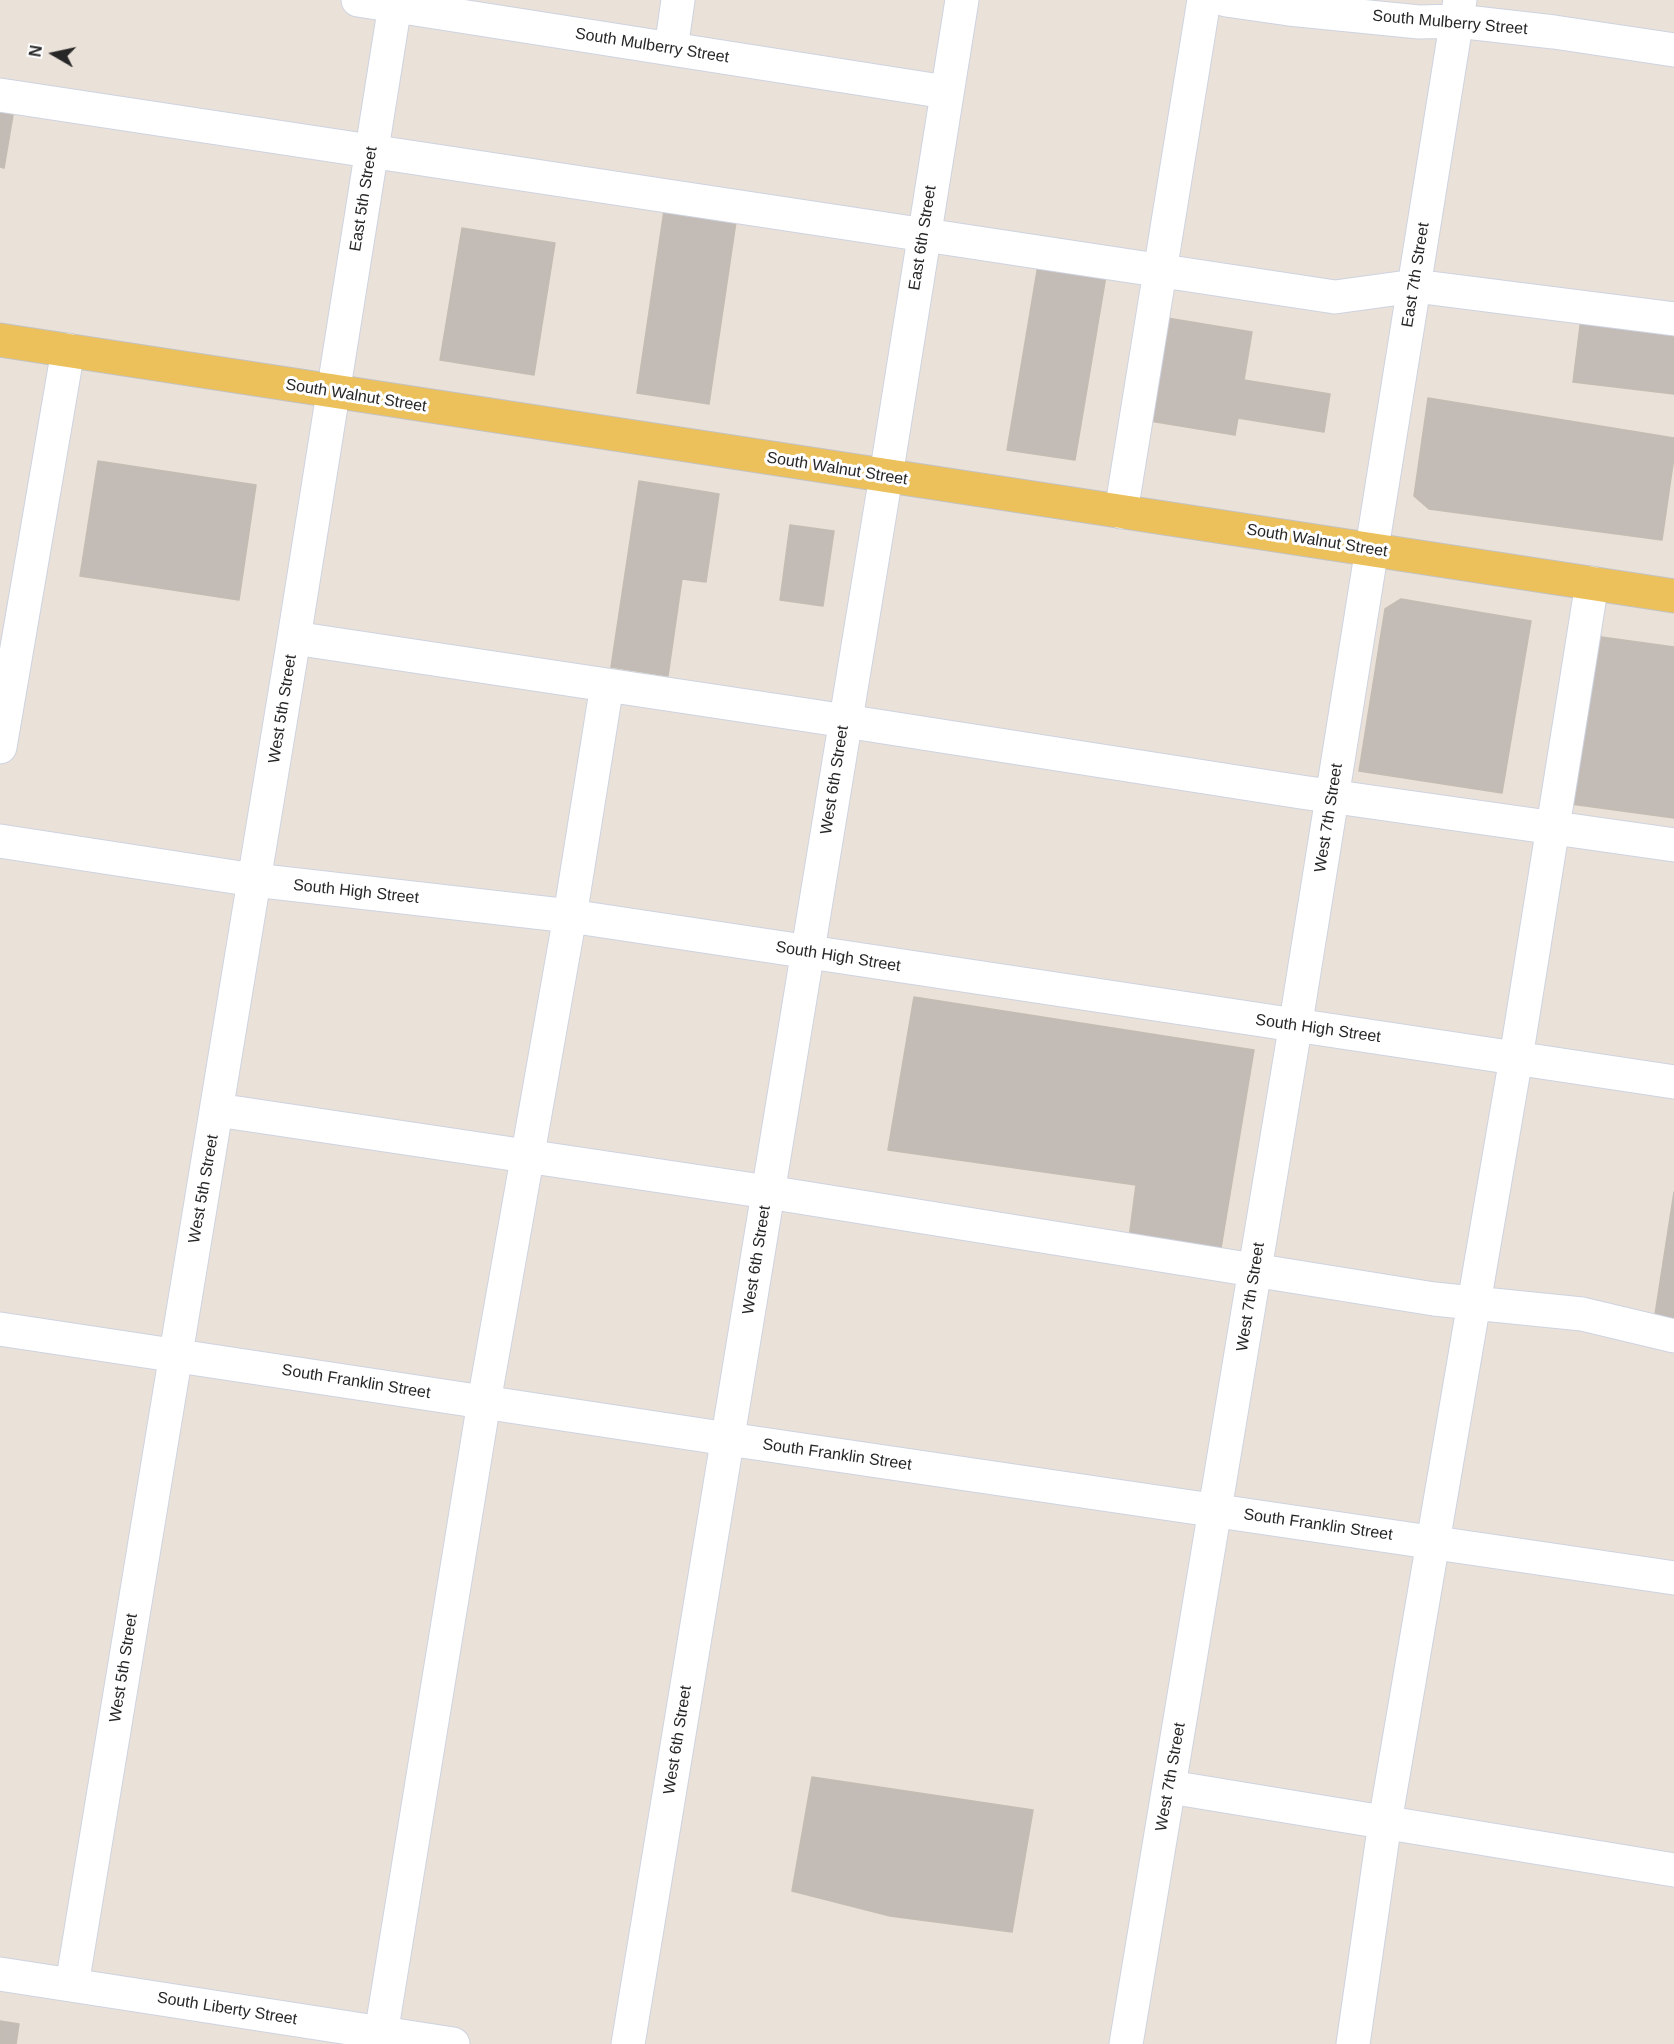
<!DOCTYPE html>
<html>
<head>
<meta charset="utf-8">
<style>
  body { margin:0 }
  #map { position:relative; width:1674px; height:2044px; overflow:hidden; background:#eae1d9; font-family:Helvetica,sans-serif }
  canvas { display:block }
  .north { position:absolute; left:24px; top:24px; width:60px; height:60px; -webkit-text-stroke:4px #fff; paint-order:stroke; rotate:279deg; font-size:16px; font-weight:700; line-height:24px; text-align:center; color:#272727 }
  .north::after { content:''; display:block; margin:auto; width:21px; height:27px; background:#272727; clip-path:polygon(50% 0,100% 100%,50% 72%,0 100%) }
</style>
</head>
<body>
<div id="map">
<canvas width="1674" height="2044"></canvas>
<div class="north">N</div>
</div>
<script>
const ctx = document.querySelector('canvas').getContext('2d');
ctx.lineJoin = 'round';
function paint(path, color) { ctx.fillStyle = color; ctx.fill(path, 'evenodd'); }
const shape = rows => new Path2D(rows.map(r => 'M' + r).join(''));
function stroke(path, color, width, dash) { ctx.strokeStyle = color; ctx.lineWidth = width; ctx.lineCap = dash ? 'butt' : 'round'; ctx.setLineDash(dash || []); ctx.stroke(path); }
function write(font, color, halo, rows, align = 'center') {
  ctx.font = font + ' Helvetica,sans-serif'; ctx.lineWidth = 6; ctx.setLineDash([]); ctx.textBaseline = 'middle'; ctx.strokeStyle = halo; ctx.fillStyle = color; for (const [text, x, y, turn = 0] of rows) {
    ctx.save(); ctx.translate(x, y); ctx.rotate((+turn || 0) * Math.PI / 180); ctx.textAlign = isNaN(turn) ? turn : align; if (halo) ctx.strokeText(text, 0, 0); ctx.fillText(text, 0, 0); ctx.restore();
  }
}
const building = shape([
  [0,112,13,115,4,168,0,167,0,112],
  [665,204,737,215,709,404,637,393,665,204],
  [462,228,555,243,534,375,440,360,462,228],
  [1040,253,1108,264,1075,460,1007,450,1040,253],
  [1167,318,1252,332,1244,380,1330,394,1324,432,1238,418,1235,435,1150,421,1167,318],
  [1581,318,1674,329,1674,394,1573,382,1581,318],
  [1428,398,1674,438,1674,457,1662,540,1429,509,1414,496,1428,398],
  [98,461,256,485,239,600,80,576,98,461],
  [639,481,719,494,706,582,682,579,668,676,611,667,639,481],
  [790,525,834,531,823,606,780,600,790,525],
  [1401,599,1531,621,1502,793,1359,771,1385,609,1401,599],
  [1594,636,1674,647,1674,818,1571,804,1594,636],
  [914,997,1254,1050,1221,1248,1129,1238,1136,1185,888,1150,914,997],
  [1674,1192,1674,1324,1654,1321,1674,1192],
  [812,1777,1033,1810,1012,1932,890,1916,792,1891,812,1777],
  [0,2021,19,2024,16,2044,0,2044,0,2021]
]);
const minor = shape([
  [358,0,946,92],
  [1226,0,1289,9,1419,22,1457,21,1554,32,1674,50],
  [671,49,678,0],
  [0,95,1335,297,1415,286,1674,319],
  [1121,512,1204,0],
  [294,638,813,716,1301,792,1674,845],
  [0,747,68,350],
  [0,841,254,880,570,916,1674,1082],
  [217,1110,768,1192,1434,1299,1582,1314,1674,1336],
  [0,1329,728,1439,1674,1578],
  [1170,1787,1674,1870],
  [0,1974,453,2044],
  [72,1985,294,638,395,5],
  [381,2034,484,1402,570,916,607,685],
  [628,2044,886,476,962,0],
  [1126,2044,1291,1053,1460,0],
  [1353,2044,1385,1822,1516,1058,1592,583]
]);
const major = shape([
  [0,340,1674,596]
]);
const streetNames = [
  ["South Mulberry Street",1450,23,5],
  ["South Mulberry Street",652,46,9],
  ["East 5th Street",364,199,-81],
  ["East 6th Street",923,238,-81],
  ["East 7th Street",1416,275,-81],
  ["South Walnut Street",356,396,9],
  ["South Walnut Street",837,469,9],
  ["South Walnut Street",1317,541,9],
  ["West 5th Street",283,709,-81],
  ["West 6th Street",835,780,-81],
  ["West 7th Street",1329,818,-81],
  ["South High Street",356,892,6],
  ["South High Street",838,957,9],
  ["South High Street",1318,1029,8],
  ["West 5th Street",204,1189,-80],
  ["West 6th Street",757,1260,-81],
  ["West 7th Street",1251,1297,-81],
  ["South Franklin Street",356,1382,9],
  ["South Franklin Street",837,1455,8],
  ["South Franklin Street",1318,1525,8],
  ["West 5th Street",124,1668,-81],
  ["West 6th Street",678,1740,-81],
  ["West 7th Street",1171,1777,-80],
  ["South Liberty Street",227,2009,9]
];
paint(building, '#c2bbb6');
stroke(building, '#c4bdb3', 1.5);
stroke(minor, '#ced3e0', 35);
stroke(major, '#c3c3c3', 35);
stroke(minor, '#fff', 33);
stroke(major, '#ecc05b', 33);
write('16px', '#272727', '#fff', streetNames);
</script>
</body>
</html>
